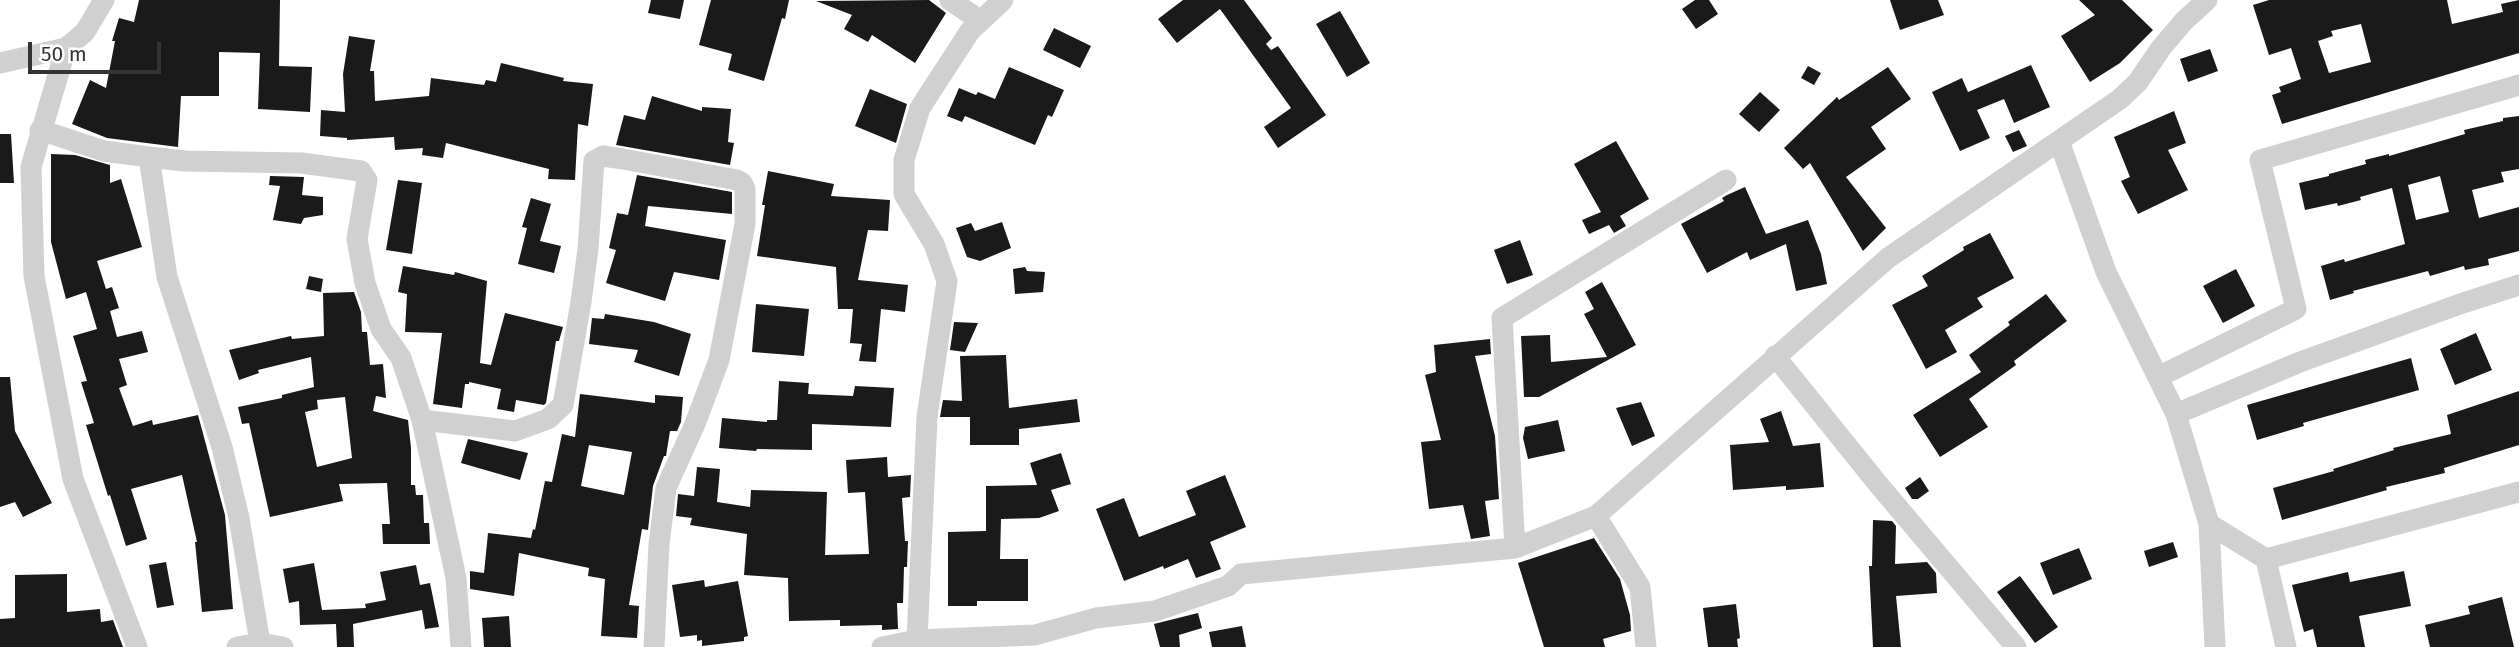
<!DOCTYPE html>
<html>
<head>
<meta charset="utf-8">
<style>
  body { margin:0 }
  #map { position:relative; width:2519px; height:647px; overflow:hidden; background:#fff; font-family:"Fira Sans",sans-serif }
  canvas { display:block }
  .scale { position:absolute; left:28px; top:42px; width:133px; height:32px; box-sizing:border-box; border:4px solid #333; border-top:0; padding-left:9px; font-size:21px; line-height:24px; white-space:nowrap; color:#333; -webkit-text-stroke:5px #fff; paint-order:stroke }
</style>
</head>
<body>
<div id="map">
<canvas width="2519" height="647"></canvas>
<div class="scale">50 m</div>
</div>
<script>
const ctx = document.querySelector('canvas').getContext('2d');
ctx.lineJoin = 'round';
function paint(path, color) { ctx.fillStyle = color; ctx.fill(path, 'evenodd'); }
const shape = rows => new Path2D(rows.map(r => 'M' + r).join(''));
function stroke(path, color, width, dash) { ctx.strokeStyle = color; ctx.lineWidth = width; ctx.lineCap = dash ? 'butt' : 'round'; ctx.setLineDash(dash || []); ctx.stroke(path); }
const building = shape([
  [139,0,280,0,279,66,312,67,310,112,258,109,260,53,219,52,219,96,181,96,178,147,107,138,72,124,90,80,106,88,115,41,112,41,119,18,134,22],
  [651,0,684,0,680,19,648,13],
  [711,0,789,0,785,19,782,18,764,81,728,70,732,54,699,45],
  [929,0,946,13,915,63,872,35,868,42,844,29,852,15,816,1],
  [1183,0,1244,0,1272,38,1266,44,1271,50,1278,46,1326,115,1278,148,1264,127,1291,108,1220,9,1177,43,1158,19],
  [1695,0,1709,0,1718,14,1696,29,1682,9],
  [1890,0,1938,0,1944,15,1900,30],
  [2079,0,2122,0,2153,30,2120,63,2090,82,2061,36,2095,15],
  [2269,0,2447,0,2452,24,2503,12,2501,4,2519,0,2519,53,2282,124,2272,95,2281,92,2279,87,2301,79,2291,48,2269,55,2253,5],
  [2361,24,2371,62,2329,73,2318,41,2333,36,2331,31],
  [1340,11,1370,63,1347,77,1316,24],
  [1054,28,1091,46,1080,68,1043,50],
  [349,36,375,40,370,71,374,71,375,101,429,96,431,78,484,85,486,80,496,82,501,63,564,78,563,81,593,84,588,126,578,124,575,180,548,179,549,169,446,143,443,158,422,155,423,148,395,150,394,137,347,140,347,138,320,136,321,110,345,112,343,74],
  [2210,49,2218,71,2188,82,2180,59],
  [2031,65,2050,107,2014,123,2004,99,1977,110,1990,138,1960,151,1932,92,1962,78,1968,92],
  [1808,66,1821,73,1814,85,1801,78],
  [1009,67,1064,90,1052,117,1048,115,1035,145,965,116,962,122,947,116,959,88,976,95,978,92,995,99],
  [1888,67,1911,99,1871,127,1886,149,1846,177,1886,228,1863,251,1810,163,1803,169,1784,148,1837,97,1839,100],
  [870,89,907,104,896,143,855,126],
  [1760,92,1780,110,1759,132,1739,114],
  [652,96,702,111,702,107,731,109,728,142,734,143,730,165,616,145,624,115,645,120],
  [2174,111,2186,143,2168,150,2188,190,2138,214,2121,181,2130,177,2114,137],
  [2519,116,2519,169,2501,172,2504,182,2472,190,2479,218,2519,207,2519,251,2488,259,2489,265,2465,270,2464,266,2430,276,2428,271,2353,291,2354,293,2330,300,2321,266,2344,259,2345,262,2405,244,2392,188,2360,197,2361,200,2338,206,2337,203,2305,210,2299,183,2329,176,2329,174,2366,164,2365,160,2389,154,2389,156,2465,134,2464,130,2503,121,2503,118],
  [2440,176,2449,212,2416,220,2408,185],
  [2019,130,2027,146,2013,152,2005,136],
  [0,134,11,134,14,183,0,183],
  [1616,141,1649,199,1620,216,1626,226,1614,233,1609,225,1589,234,1582,220,1601,212,1574,164],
  [51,154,75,155,110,165,110,183,121,179,142,247,97,261,106,289,112,287,119,308,110,311,117,337,142,331,148,352,119,359,127,385,119,388,133,426,152,420,153,425,198,415,225,515,233,609,202,612,195,542,197,542,182,475,131,489,147,539,126,546,110,495,108,496,86,425,94,423,81,382,87,381,73,336,97,329,86,292,66,299,51,242],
  [768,171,834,184,831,196,890,200,888,231,868,230,858,280,908,285,905,312,881,309,876,362,859,361,862,344,850,343,853,309,838,309,836,267,757,256,765,205,762,205],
  [637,175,732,192,732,214,648,206,645,226,726,240,719,280,674,272,665,301,606,283,616,250,609,248,617,213,628,215],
  [270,176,304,177,302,195,323,197,323,215,304,218,301,224,273,220,280,186,269,185],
  [398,180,422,183,412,254,386,250],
  [1745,187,1766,234,1808,220,1821,254,1827,284,1796,291,1786,244,1750,260,1747,252,1707,273,1681,224,1724,201,1722,198,1727,195],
  [531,198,551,204,540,241,561,246,554,273,518,264,527,228,522,227],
  [1002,222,1011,248,980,261,967,257,956,228,971,223,975,231],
  [1990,233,2014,278,1977,298,1983,307,1945,330,1957,352,1926,369,1892,305,1928,286,1922,276,1964,250,1963,247],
  [1520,240,1533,275,1507,284,1494,250],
  [403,266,454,275,455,272,487,281,480,363,491,365,505,313,563,327,559,341,556,341,546,403,544,405,516,400,514,412,497,409,501,389,469,382,469,384,465,384,462,408,433,404,442,333,405,332,407,294,398,292],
  [1025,267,1027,271,1045,272,1043,292,1015,294,1013,269],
  [2236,269,2255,306,2223,323,2203,286],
  [309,276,323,279,321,292,306,289],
  [1602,282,1636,345,1539,397,1524,397,1521,336,1550,335,1551,362,1607,357,1584,314,1594,309,1585,292],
  [354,292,361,312,362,332,367,332,370,365,383,364,386,398,376,396,373,411,408,420,411,448,411,485,415,485,416,495,423,495,424,523,429,523,430,544,383,544,382,524,390,524,387,483,339,484,343,501,270,517,249,423,242,424,238,407,282,398,282,395,314,387,311,357,258,370,259,373,239,380,229,350,291,336,292,339,324,336,323,293],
  [345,397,352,458,317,467,305,412,318,409,317,400],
  [2046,294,2067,321,2014,361,2016,365,1969,399,1988,427,1940,457,1913,415,1981,372,1969,355,2010,325,2008,322],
  [756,304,809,309,804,356,752,352],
  [605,314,654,322,691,334,679,376,634,362,638,350,589,344,592,318,604,319],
  [954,322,978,323,965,352,950,350],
  [2476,333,2492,370,2455,385,2440,349],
  [1490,339,1491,354,1475,356,1495,436,1499,499,1485,501,1490,536,1471,539,1463,505,1429,509,1421,442,1441,440,1425,375,1436,372,1434,345],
  [1006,355,1009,408,1077,399,1080,422,1019,429,1019,445,970,445,970,417,940,417,943,400,962,401,960,356],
  [2411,358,2419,390,2303,423,2304,426,2257,440,2247,405],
  [0,377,10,377,15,431,52,503,23,517,15,502,0,507],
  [779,381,809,383,808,394,853,396,855,386,894,388,891,427,812,424,812,450,757,449,756,451,719,448,722,418,767,422,767,420,777,420],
  [2519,391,2519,445,2444,468,2445,473,2386,487,2387,490,2282,520,2273,488,2334,471,2333,469,2394,450,2393,448,2451,434,2447,415],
  [580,394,655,403,655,395,683,397,681,422,677,431,670,431,666,456,664,456,653,486,648,530,642,529,629,605,639,606,637,638,601,636,605,579,588,576,589,568,519,553,514,596,470,589,470,571,484,573,488,533,531,538,533,529,535,530,545,481,552,482,562,434,575,437],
  [589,445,632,452,624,495,581,486],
  [1641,402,1655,436,1632,446,1616,408],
  [1781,411,1793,446,1820,443,1824,487,1786,490,1786,486,1733,490,1730,445,1769,442,1760,419],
  [1558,420,1565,451,1528,459,1523,438,1525,427],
  [468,439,528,453,520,480,461,463],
  [1061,453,1071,484,1051,490,1059,511,1039,518,1001,519,1000,559,1028,559,1028,601,977,601,977,606,948,606,948,532,986,531,986,486,1037,485,1030,463],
  [887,457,888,477,911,475,910,497,902,498,905,541,908,541,907,567,904,567,903,603,897,603,898,629,882,630,882,625,840,626,840,620,789,621,788,578,744,575,747,534,690,525,692,518,676,516,678,494,694,496,697,467,720,469,717,502,750,507,751,490,827,492,825,555,869,554,865,492,848,493,846,460],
  [1225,475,1246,527,1210,542,1221,569,1196,578,1188,559,1164,569,1163,566,1124,581,1096,509,1124,498,1139,537,1196,515,1186,491],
  [1920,477,1929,491,1918,499,1912,499,1905,488],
  [1873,520,1892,521,1896,526,1895,564,1927,562,1936,573,1937,593,1896,596,1901,647,1873,647,1869,566,1872,566],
  [1594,538,1620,579,1630,615,1631,631,1603,639,1605,647,1544,647,1518,563],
  [2173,542,2178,557,2149,567,2144,551],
  [2079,548,2092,579,2053,595,2040,563],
  [166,562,174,605,157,608,149,565],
  [314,563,322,610,366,608,365,604,386,600,380,572,416,565,420,585,430,583,439,627,425,629,422,610,353,624,354,647,337,647,336,624,300,625,299,601,289,603,283,569],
  [2404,571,2411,606,2359,616,2365,647,2317,647,2313,629,2304,632,2292,585,2348,572,2350,582],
  [67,574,67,612,100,609,101,622,113,620,123,647,0,647,0,619,15,618,15,575],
  [2020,576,2058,627,2035,643,1997,592],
  [704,580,705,587,738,581,748,636,744,637,744,641,702,646,702,640,697,641,697,635,680,637,672,585],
  [2502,597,2514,647,2430,647,2425,625,2470,614,2468,606],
  [1736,604,1740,638,1737,639,1738,647,1708,647,1703,608],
  [1198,613,1202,628,1179,635,1180,647,1160,647,1154,624],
  [509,616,511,647,484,647,482,618],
  [1242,626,1246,647,1212,647,1209,632]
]);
const minor = shape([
  [950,0,981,21],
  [66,48,31,167,34,276,73,479,137,647],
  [0,63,66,48,85,32,104,0],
  [40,130,104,151,149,157,185,161,301,163,361,171,367,180,357,239,365,283,381,329,401,358,422,420,456,578,461,647],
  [2059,141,2106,272,2176,414,2209,524,2215,647],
  [149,157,167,277,222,447,239,518,260,643],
  [1775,356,1878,484,2016,647],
  [2158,377,2296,309,2260,160,2519,85],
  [2176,414,2300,362,2460,304,2519,285],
  [422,420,515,431,548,419,563,405,581,302,588,249,594,161,603,156,623,159,737,180,742,183,745,189,745,224,719,360,695,424,666,488,659,544,654,647],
  [1596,516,1640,587,1646,647],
  [2209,524,2266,559,2286,647],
  [1515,548,1502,318,1726,180],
  [2266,559,2519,492],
  [917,640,927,417,947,281,934,244,904,194,904,160,920,108,970,31,1003,0],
  [237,647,260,643,283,647],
  [882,647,917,640,1035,635,1096,618,1155,611,1228,586,1241,574,1515,548,1596,516,1888,258,2120,99,2138,82,2161,48,2184,21,2207,0]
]);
paint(building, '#1a1a1a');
stroke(minor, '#d0d0d0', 21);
</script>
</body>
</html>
